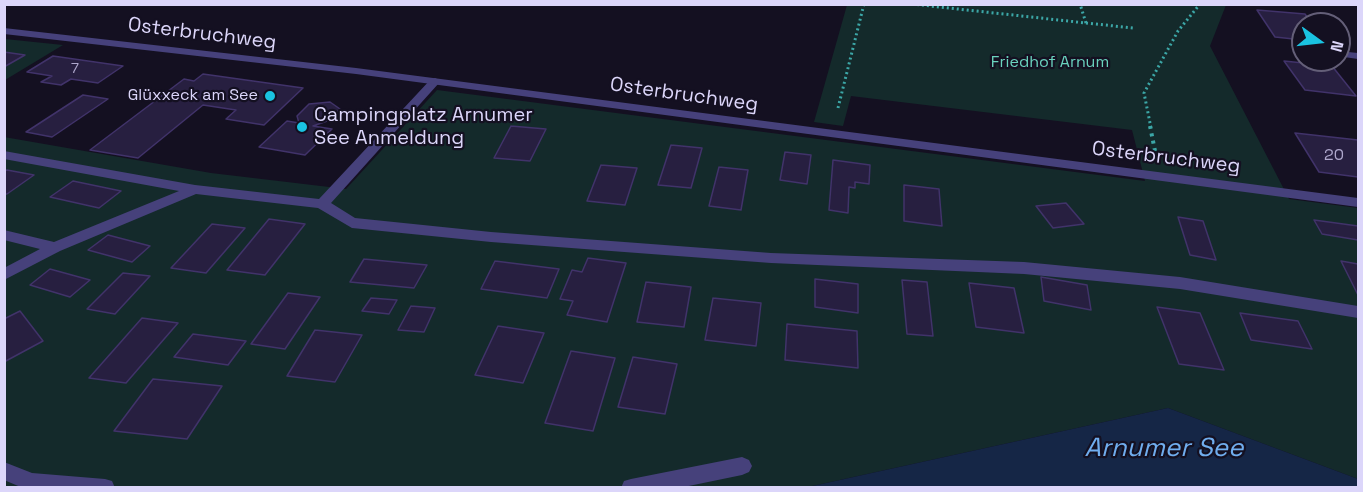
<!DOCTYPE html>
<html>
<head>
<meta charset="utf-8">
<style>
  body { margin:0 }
  #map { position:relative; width:1363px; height:492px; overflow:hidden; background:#141021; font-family:"Space Grotesk",sans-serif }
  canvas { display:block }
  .frame { position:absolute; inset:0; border:6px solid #dcd6fa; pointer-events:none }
  .north { position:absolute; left:1291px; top:12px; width:60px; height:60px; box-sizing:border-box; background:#141021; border:2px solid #645f78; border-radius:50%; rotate:105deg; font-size:16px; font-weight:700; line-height:24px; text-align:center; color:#dcd6fa }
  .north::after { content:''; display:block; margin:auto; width:21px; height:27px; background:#1ac3e1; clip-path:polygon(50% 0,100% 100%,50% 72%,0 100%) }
</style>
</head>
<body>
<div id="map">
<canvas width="1363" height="492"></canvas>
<div class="frame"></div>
<div class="north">N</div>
</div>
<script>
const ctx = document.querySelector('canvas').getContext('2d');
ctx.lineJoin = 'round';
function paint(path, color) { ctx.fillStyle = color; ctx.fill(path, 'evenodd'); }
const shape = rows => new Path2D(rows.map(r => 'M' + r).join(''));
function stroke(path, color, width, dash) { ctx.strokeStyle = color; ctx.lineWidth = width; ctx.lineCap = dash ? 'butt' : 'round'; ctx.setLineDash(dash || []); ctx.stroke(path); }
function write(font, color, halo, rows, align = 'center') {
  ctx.font = font + ' "Space Grotesk",sans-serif'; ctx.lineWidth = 4.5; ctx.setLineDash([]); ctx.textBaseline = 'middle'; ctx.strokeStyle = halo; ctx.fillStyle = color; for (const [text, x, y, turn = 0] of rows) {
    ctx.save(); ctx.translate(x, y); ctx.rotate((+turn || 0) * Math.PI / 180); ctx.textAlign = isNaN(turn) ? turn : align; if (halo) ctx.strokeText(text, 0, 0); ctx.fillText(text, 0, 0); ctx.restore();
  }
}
const green = shape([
  [847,5,1226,5,1210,46,1289,199,1358,208,1358,479,1168,408,808,487,5,487,4,137,211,173,346,189,437,90,1145,181,1132,130,851,96,843,126,814,122],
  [5,39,63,45,5,80]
]);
const water = shape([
  [1168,408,1358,479,1358,487,808,487]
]);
const building = shape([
  [1257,10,1305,14,1312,24,1303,24,1303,40,1275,37,1257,10],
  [4,52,25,55,4,67,4,52],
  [53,56,123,66,98,83,71,79,61,85,41,82,52,76,27,72,53,56],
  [1284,61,1332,66,1356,96,1305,90,1284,61],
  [203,74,303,88,264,125,226,119,236,110,203,105,138,158,90,150,184,79,194,81,203,74],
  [83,95,108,99,52,137,26,132,83,95],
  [330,102,340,109,327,121,313,126,332,129,305,155,259,147,287,121,299,123,297,116,309,104,330,102],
  [511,126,546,129,530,161,494,158,511,126],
  [1295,133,1358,140,1358,177,1319,172,1295,133],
  [671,145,702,148,691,188,658,185,671,145],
  [785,152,811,155,807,184,780,180,785,152],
  [833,160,870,165,869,184,855,182,855,188,849,187,848,213,829,210,833,160],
  [601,165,637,168,625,205,587,201,601,165],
  [719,167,748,170,741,210,709,206,719,167],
  [7,170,34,175,7,194,4,194,4,171,7,170],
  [73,181,121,191,99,208,50,197,73,181],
  [904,185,939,189,942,226,904,221,904,185],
  [1066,203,1084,224,1053,228,1036,206,1066,203],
  [1178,217,1203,221,1216,260,1190,255,1178,217],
  [269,219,305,224,265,275,227,270,269,219],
  [1314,220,1358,226,1358,240,1322,234,1314,220],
  [212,224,245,228,206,273,171,268,212,224],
  [108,235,150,246,132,262,88,250,108,235],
  [588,258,626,263,607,322,567,315,573,301,560,299,572,270,582,272,588,258],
  [364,259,427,265,414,288,350,282,364,259],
  [495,261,559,269,547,298,481,289,495,261],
  [1341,261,1358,264,1358,295,1341,261],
  [50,269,90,280,70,297,30,285,50,269],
  [123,273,150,276,115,314,87,309,123,273],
  [1041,277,1087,285,1091,310,1044,301,1041,277],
  [815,279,858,284,858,313,815,307,815,279],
  [902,280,927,282,933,336,907,334,902,280],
  [646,282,691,287,684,327,637,322,646,282],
  [969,283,1014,288,1024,333,976,327,969,283],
  [288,293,320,297,285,349,251,344,288,293],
  [371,298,397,300,389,314,362,311,371,298],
  [713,298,761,303,756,346,705,340,713,298],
  [411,306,435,308,424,332,398,330,411,306],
  [1157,307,1200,313,1224,370,1179,364,1157,307],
  [20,311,43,341,4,362,4,319,20,311],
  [1240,313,1298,321,1312,349,1251,340,1240,313],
  [142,318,178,323,126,383,89,378,142,318],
  [787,324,857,331,858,368,785,360,787,324],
  [498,326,544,333,523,383,475,375,498,326],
  [315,330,362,335,335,382,287,376,315,330],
  [193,334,246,341,228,365,174,357,193,334],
  [571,351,615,358,593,431,545,423,571,351],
  [633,357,677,364,665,414,618,407,633,357],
  [153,379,222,386,187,439,114,431,153,379]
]);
const pathFar1 = shape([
  [912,4,1086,23,1080,4],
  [1086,23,1133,28],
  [838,108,864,4],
  [1151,128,1144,93,1178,31,1200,4]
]);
const path = shape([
  [1150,126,1155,151]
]);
const lane = shape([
  [1348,52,1358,53,1358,59,1344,57,1344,53,1348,52],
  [435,78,441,81,439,83,331,203,355,218,491,232,771,253,1024,262,1180,277,1358,306,1358,318,1180,289,1024,274,771,263,491,242,352,228,318,208,196,194,60,251,4,280,4,268,40,249,4,240,4,230,54,242,179,191,4,159,4,151,195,185,319,199,431,79,435,78],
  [742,457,749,460,752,466,749,472,742,475,679,488,621,488,624,481,631,479,742,457],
  [4,462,32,473,105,479,112,481,115,488,23,488,4,480,4,462]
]);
const street = shape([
  [4,28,356,68,1358,198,1358,207,356,74,4,34,4,28]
]);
const markers = [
  [270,96,6,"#1ac3e1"],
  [302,127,6,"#1ac3e1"]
];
const farNumbernames = [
  ["7",75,69]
];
const farParknames = [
  ["Friedhof Arnum",1050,63]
];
const farPoinames = [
  ["Glüxxeck am See",258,96]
];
const numberNames = [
  ["20",1334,156]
];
const streetNames = [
  ["Osterbruchweg",202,34,7],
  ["Osterbruchweg",684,95,8],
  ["Osterbruchweg",1166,158,7]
];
const poiNames = [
  ["Campingplatz Arnumer",314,116],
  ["See Anmeldung",314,139]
];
const nearWaternames = [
  ["Arnumer See",1164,449]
];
paint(green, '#142a2b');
paint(water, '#152646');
paint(building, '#271f40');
stroke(building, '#41336a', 1.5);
stroke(pathFar1, '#3ca7a7', 3, [2, 3]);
stroke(path, '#3ca7a7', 4, [3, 4.5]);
paint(lane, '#46417b');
paint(street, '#46417b');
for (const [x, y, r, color] of markers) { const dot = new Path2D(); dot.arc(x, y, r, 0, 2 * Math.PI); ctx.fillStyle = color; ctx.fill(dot); stroke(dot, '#141021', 2); }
write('14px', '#afa8cc', null, farNumbernames);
write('16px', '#6ad2be', '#141021', farParknames);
write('16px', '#dcd6fa', '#141021', farPoinames, 'right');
write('16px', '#afa8cc', null, numberNames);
write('20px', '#dcd6fa', '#141021', streetNames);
write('20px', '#dcd6fa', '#141021', poiNames, 'left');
write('italic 26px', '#70adee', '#141021', nearWaternames);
</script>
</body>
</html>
